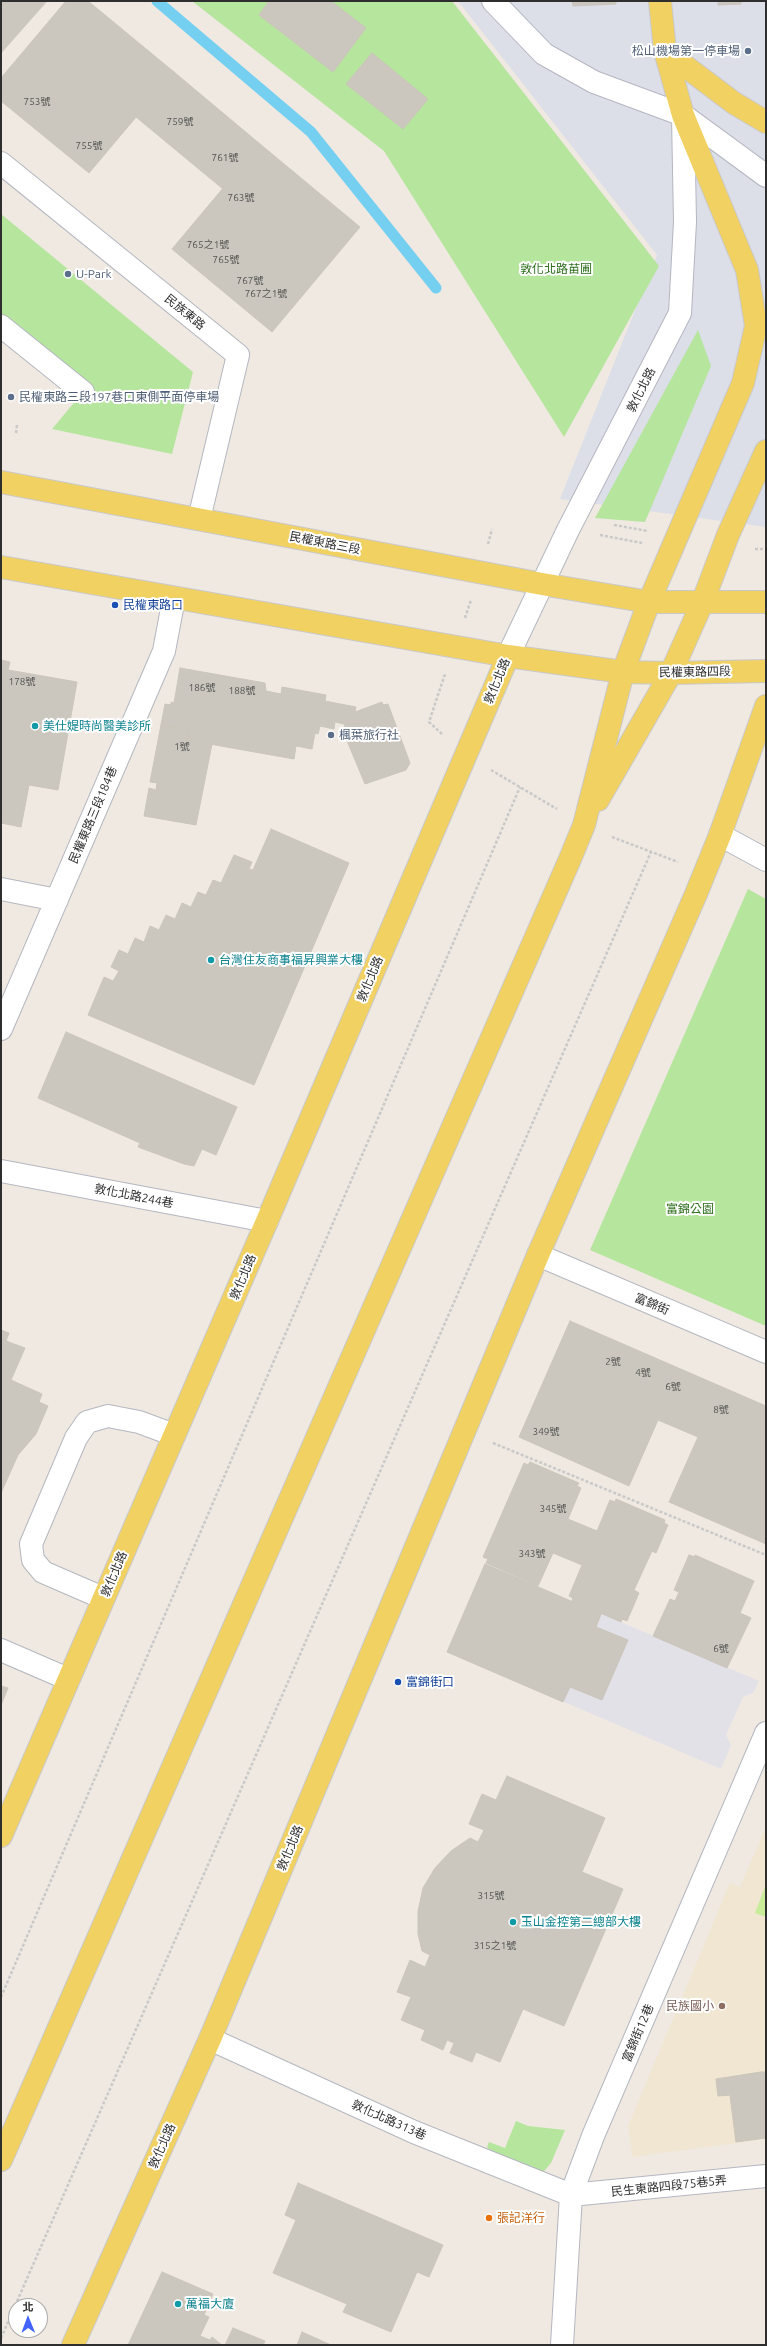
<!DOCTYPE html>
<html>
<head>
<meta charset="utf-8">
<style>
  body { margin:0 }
  #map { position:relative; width:767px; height:2346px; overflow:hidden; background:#efe9e1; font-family:Ubuntu,"Noto Sans TC",sans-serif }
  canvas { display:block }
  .frame { position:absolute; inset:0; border:2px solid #2e2e2e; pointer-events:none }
  .north { position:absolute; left:8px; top:2298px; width:40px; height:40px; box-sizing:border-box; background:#fff; border:1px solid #ababab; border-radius:50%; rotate:359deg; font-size:11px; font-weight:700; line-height:16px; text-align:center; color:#2e2e2e }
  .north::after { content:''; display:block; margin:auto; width:14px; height:18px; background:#4264fb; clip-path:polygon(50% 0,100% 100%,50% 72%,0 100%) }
</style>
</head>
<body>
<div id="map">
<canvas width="767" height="2346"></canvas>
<div class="frame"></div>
<div class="north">北</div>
</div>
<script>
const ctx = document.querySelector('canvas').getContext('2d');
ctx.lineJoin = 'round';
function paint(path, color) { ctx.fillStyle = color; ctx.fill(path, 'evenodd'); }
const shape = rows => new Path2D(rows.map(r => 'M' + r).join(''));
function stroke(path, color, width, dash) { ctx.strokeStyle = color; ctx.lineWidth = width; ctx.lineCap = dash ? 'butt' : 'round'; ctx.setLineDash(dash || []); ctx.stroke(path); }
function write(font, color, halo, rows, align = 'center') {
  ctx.font = font + ' Ubuntu,"Noto Sans TC",sans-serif'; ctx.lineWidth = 4; ctx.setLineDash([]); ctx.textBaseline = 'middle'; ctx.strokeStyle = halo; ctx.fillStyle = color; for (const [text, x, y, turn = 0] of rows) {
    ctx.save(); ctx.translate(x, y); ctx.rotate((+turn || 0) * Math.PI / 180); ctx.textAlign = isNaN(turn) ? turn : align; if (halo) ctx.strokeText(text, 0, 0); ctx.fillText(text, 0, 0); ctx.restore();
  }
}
const industrial = shape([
  [485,1564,759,1681,753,1693,743,1697,726,1735,731,1745,721,1769,447,1652]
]);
const education = shape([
  [766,1827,766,2139,632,2157,628,2126,730,1883,740,1887]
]);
const airport = shape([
  [458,1,766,1,766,527,560,499,657,255]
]);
const green = shape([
  [192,1,452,1,659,266,564,437,384,151],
  [1,214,193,372,172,454,52,429,83,392,1,326],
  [698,330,711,366,645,522,595,518],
  [748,889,766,899,766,1326,590,1250],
  [516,2121,528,2126,565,2130,551,2163,544,2171,534,2175,503,2166,487,2147,489,2142,505,2148]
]);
const pitch = shape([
  [766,1884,766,1917,755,1913]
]);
const stream = shape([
  [157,1,311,132,436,288]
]);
const building = shape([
  [1,1,47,1,1,53,1,1],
  [66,1,88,1,174,72,89,173,1,101,1,78,66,1],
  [269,1,331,1,366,28,333,72,259,15,269,1],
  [572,1,616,1,616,4,573,6,572,1],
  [718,1,741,1,741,4,718,5,718,1],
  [372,53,428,99,403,129,346,84,372,53],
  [174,72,260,144,223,189,136,117,174,72],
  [260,144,360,227,272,332,172,249,260,144],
  [1,660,10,662,8,670,77,682,58,790,29,785,21,827,1,823,1,660],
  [180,668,265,683,266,691,281,694,282,687,326,695,325,701,356,707,355,712,382,702,383,705,388,704,410,763,406,770,365,784,345,736,348,735,344,724,335,722,334,729,320,726,318,734,315,733,312,749,296,746,294,759,187,740,189,730,161,725,165,704,171,705,171,702,174,703,180,668],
  [161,725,189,730,187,740,212,744,196,825,144,816,149,788,156,790,157,783,150,782,161,725],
  [271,829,349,863,254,1085,88,1015,104,977,113,981,119,971,111,967,119,950,128,954,135,938,144,942,150,926,159,930,166,915,175,919,182,903,191,907,198,892,206,895,213,880,221,883,234,855,252,862,249,869,253,870,271,829],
  [66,1032,237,1107,216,1155,202,1149,194,1166,184,1164,138,1147,140,1143,38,1098,66,1032],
  [570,1321,766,1406,766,1544,669,1502,698,1437,658,1420,629,1486,519,1437,570,1321],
  [1,1330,9,1333,6,1341,25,1348,11,1380,42,1394,39,1402,48,1406,36,1434,18,1455,1,1493,1,1330],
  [530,1462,579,1483,577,1486,581,1488,568,1519,597,1531,610,1500,615,1502,616,1499,665,1520,664,1523,668,1525,656,1553,652,1551,634,1590,639,1593,627,1621,622,1619,621,1622,572,1601,573,1598,569,1596,582,1565,553,1553,538,1586,486,1563,488,1559,483,1557,524,1463,528,1465,530,1462],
  [689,1555,695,1557,695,1555,754,1581,740,1613,751,1618,727,1668,653,1636,670,1599,675,1601,679,1592,674,1590,689,1555],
  [485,1564,601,1614,596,1627,628,1640,602,1700,570,1687,563,1702,447,1652,485,1564],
  [1,1686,8,1688,1,1705,1,1686],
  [507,1776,605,1818,582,1872,623,1889,564,2026,523,2009,500,2062,476,2052,472,2062,450,2053,454,2043,447,2040,443,2050,421,2040,425,2030,401,2020,411,1997,397,1992,410,1960,425,1967,430,1955,422,1951,418,1934,418,1911,423,1888,435,1868,451,1851,470,1838,478,1842,484,1830,469,1824,482,1794,496,1800,507,1776],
  [761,2072,766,2072,766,2138,736,2142,730,2095,718,2096,716,2079,761,2072],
  [298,2183,443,2245,429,2277,417,2272,391,2332,343,2312,347,2304,273,2273,296,2220,285,2215,298,2183],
  [162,2272,213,2294,204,2315,209,2317,200,2336,210,2340,212,2337,222,2345,128,2345,162,2272],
  [233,2328,265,2341,263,2345,225,2345,233,2328],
  [302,2332,331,2345,297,2345,302,2332]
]);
const path = shape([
  [16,433,17,425],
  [614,525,648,531],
  [600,535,642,543],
  [488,544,492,529],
  [755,549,766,549],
  [465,618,471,600],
  [442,734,429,722,445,674],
  [491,770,557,809],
  [612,837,678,862],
  [493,1443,766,1555],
  [1,1997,520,787],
  [1,2338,651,852]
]);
const minor = shape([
  [493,1,544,54,594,82,683,115,766,176],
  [1,163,238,355,199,519],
  [1,326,83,392],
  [508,656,568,530,680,313,685,222,683,116],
  [720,835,766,860],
  [1,889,57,900],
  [1,1029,164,651,174,598],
  [1,1171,267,1221],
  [538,1255,766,1352],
  [103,1598,43,1572,33,1560,31,1544,76,1438,87,1422,108,1416,139,1422,174,1435],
  [1,1650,68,1679],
  [210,2039,414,2132,571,2195,766,2176],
  [562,2345,571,2195,593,2136,766,1733]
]);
const major = shape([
  [665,51,734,103,766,122],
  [1,482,542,584,649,602,766,602],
  [1,567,508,656,623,672,671,673,766,671],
  [598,800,671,673,703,601,728,535,766,451],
  [1,1836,267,1221,508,656],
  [1,2160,570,859,584,825,623,672,649,602,743,383,756,326,747,270,683,115,665,51,660,1],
  [73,2345,210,2039,538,1255,696,894,720,835,766,706]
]);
const markers = [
  [748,51,4,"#5c6f8a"],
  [68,274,4,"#5c6f8a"],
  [11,397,4,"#5c6f8a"],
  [115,605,4,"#1a4fb4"],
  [35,726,4,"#0f9aa8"],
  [331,735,4,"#5c6f8a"],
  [211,960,4,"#0f9aa8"],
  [398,1682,4,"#1a4fb4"],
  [513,1922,4,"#0f9aa8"],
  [722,2006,4,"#8d6e63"],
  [489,2218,4,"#e8710a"],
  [178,2304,4,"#0f9aa8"]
];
const numberNames = [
  ["753號",37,102],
  ["759號",180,122],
  ["755號",89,146],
  ["761號",225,158],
  ["763號",241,198],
  ["765之1號",208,245],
  ["765號",226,260],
  ["767號",250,281],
  ["767之1號",266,294],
  ["178號",22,682],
  ["186號",202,688],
  ["188號",242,691],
  ["1號",182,747],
  ["2號",613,1362],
  ["4號",643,1373],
  ["6號",673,1387],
  ["8號",721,1410],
  ["349號",546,1432],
  ["345號",553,1509],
  ["343號",532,1554],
  ["6號",721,1649],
  ["315號",491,1896],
  ["315之1號",495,1946]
];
const serviceNames = [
  ["松山機場第一停車場",740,51,"right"],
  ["U-Park",76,274],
  ["民權東路三段197巷口東側平面停車場",19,397],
  ["楓葉旅行社",339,735]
];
const parkNames = [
  ["敦化北路苗圃",556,269],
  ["富錦公園",690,1209]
];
const streetNames = [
  ["民族東路",185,312,39],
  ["敦化北路",641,390,-63],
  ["民權東路三段",325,543,11],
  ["民權東路四段",695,672,-1],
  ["敦化北路",497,681,-67],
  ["民權東路三段184巷",93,815,-67],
  ["敦化北路",370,979,-67],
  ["敦化北路244巷",134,1196,11],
  ["敦化北路",243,1277,-67],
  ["富錦街",652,1304,23],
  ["敦化北路",114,1574,-67],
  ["敦化北路",290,1848,-67],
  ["富錦街12巷",638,2033,-67],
  ["敦化北路313巷",389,2120,24],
  ["敦化北路",162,2146,-66],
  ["民生東路四段75巷5弄",669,2186,-6]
];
const transitNames = [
  ["民權東路口",123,605],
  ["富錦街口",406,1682]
];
const cultureNames = [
  ["美仕媞時尚醫美診所",43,726],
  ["台灣住友商事福昇興業大樓",219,960],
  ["玉山金控第二總部大樓",521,1922],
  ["萬福大廈",186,2304]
];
const educationNames = [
  ["民族國小",714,2006]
];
const foodNames = [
  ["張記洋行",497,2218]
];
paint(industrial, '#e3e1e8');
paint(education, '#f0e6d1');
paint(airport, '#dcdee8');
paint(green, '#b6e59e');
paint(pitch, '#c9ec9a');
stroke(stream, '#75cff0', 11);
paint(building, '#cbc7bf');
stroke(building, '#cbc5ba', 1);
stroke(minor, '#b4b7c1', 24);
stroke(major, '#c9c9c9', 24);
stroke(path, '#c9c9c9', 2.5, [3, 2]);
stroke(minor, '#fff', 22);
stroke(major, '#f2d163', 22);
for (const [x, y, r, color] of markers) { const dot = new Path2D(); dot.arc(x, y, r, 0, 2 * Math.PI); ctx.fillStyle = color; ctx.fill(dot); stroke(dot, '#fff', 1.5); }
write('10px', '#555452', null, numberNames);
write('12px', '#4e5e75', '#fff', serviceNames, 'left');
write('12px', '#2c6e1b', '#fff', parkNames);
write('12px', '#2e2e2e', '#fff', streetNames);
write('12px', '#164399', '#fff', transitNames, 'left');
write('12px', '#0d838f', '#fff', cultureNames, 'left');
write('12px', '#785e54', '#fff', educationNames, 'right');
write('12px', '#c56008', '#fff', foodNames, 'left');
</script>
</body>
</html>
